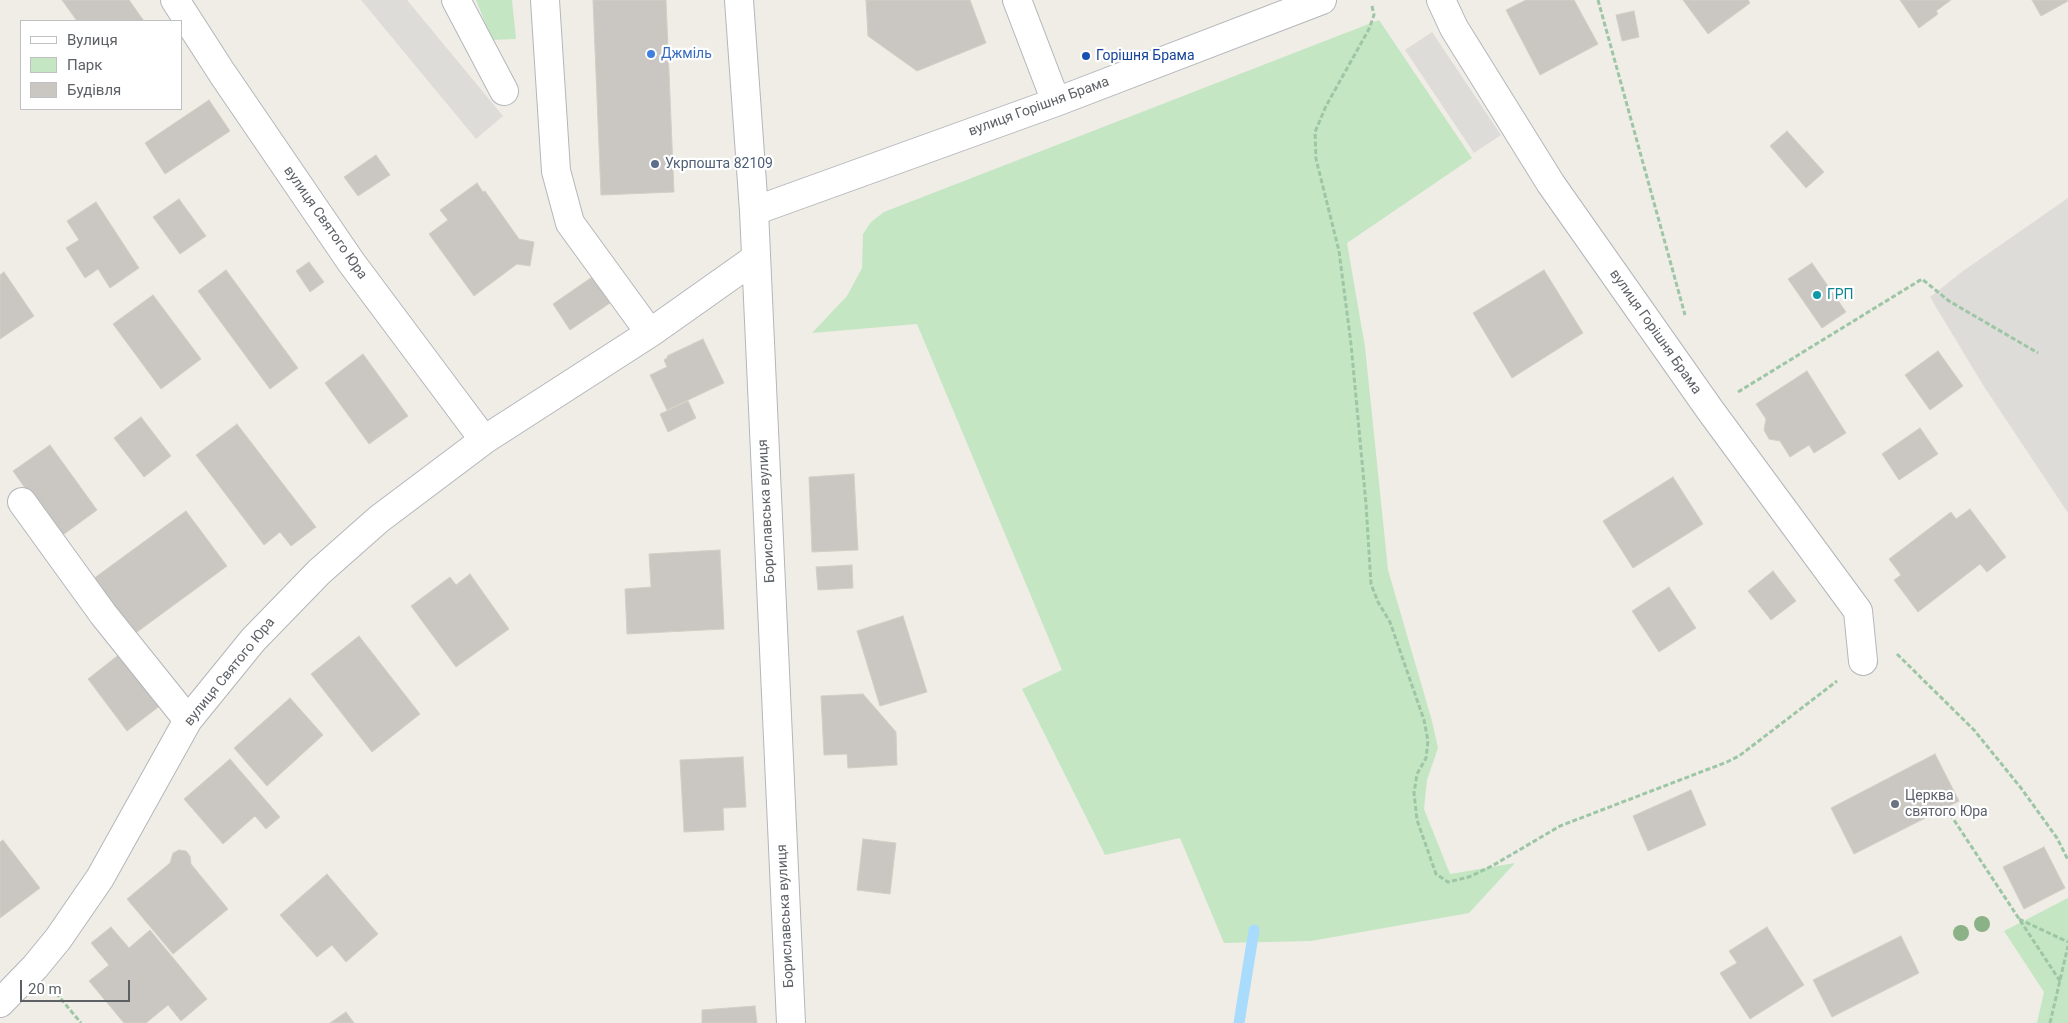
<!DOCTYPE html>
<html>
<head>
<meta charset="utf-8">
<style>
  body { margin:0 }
  #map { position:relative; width:2068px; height:1023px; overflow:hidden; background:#efede6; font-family:Roboto,sans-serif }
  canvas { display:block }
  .legend { position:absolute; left:20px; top:20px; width:162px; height:90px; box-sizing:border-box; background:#fff; border:1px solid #bec0c2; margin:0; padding:6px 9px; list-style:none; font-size:15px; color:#5d6166 }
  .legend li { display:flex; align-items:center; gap:10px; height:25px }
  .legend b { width:25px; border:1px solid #bec0c2 }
  .scale { position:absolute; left:20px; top:980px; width:110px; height:22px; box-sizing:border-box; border:2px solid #5d6166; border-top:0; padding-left:6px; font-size:15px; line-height:18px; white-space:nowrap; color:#5d6166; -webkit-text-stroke:4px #fff; paint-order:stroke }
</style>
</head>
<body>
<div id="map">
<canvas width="2068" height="1023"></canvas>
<ul class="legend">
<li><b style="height:6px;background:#fff"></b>Вулиця</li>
<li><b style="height:14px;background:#c5e6c3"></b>Парк</li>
<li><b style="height:14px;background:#cac7c3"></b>Будівля</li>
</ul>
<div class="scale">20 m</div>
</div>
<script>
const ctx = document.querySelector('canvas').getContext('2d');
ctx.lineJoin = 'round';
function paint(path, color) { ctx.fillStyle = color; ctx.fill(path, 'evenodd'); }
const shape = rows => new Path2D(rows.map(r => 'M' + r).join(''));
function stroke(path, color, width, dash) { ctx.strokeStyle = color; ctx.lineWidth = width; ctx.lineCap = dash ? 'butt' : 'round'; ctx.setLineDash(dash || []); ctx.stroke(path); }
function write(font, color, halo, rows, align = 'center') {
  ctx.font = font + ' Roboto,sans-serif'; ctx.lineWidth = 4.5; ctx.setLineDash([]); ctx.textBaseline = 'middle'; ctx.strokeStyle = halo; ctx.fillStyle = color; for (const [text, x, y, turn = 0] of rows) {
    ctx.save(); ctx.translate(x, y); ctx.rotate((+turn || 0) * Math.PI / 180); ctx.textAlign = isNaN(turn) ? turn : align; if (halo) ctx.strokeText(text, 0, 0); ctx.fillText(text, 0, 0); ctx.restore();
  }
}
const industrial = shape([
  [361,0,407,0,503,116,476,139],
  [1432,32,1501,135,1474,153,1405,50],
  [2068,198,2068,513,1983,385,1930,297,1963,271]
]);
const green = shape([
  [476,0,512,0,516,39,492,40],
  [1379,20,1472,158,1347,243,1365,347,1388,570,1432,721,1438,748,1427,780,1424,809,1450,874,1515,863,1469,913,1311,941,1224,943,1180,838,1105,855,1022,689,1062,670,917,324,812,333,847,296,862,268,863,234,871,222,884,212],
  [2068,898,2068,1023,2037,1023,2044,992,2004,931]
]);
const stream = shape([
  [1239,1023,1254,930]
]);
const building = shape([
  [62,0,129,0,144,21,77,21,62,0],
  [593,0,666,0,674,192,601,195,593,0],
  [866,0,970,0,986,43,917,71,868,36,866,0],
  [1526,0,1574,0,1598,44,1540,75,1506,10,1526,0],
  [1683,0,1748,0,1750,3,1708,34,1683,0],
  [1900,0,1951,0,1936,11,1938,14,1919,28,1900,0],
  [2032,0,2068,0,2068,1,2041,16,2032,0],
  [1634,11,1639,37,1622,41,1616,15,1634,11],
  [209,100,230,131,165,174,145,143,209,100],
  [1787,131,1824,172,1806,188,1770,146,1787,131],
  [376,155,390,175,358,196,344,177,376,155],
  [477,183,483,192,485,191,519,239,534,242,530,266,517,264,474,296,429,234,448,220,440,210,477,183],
  [179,199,206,236,180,254,153,217,179,199],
  [96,202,139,268,110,288,98,269,85,278,66,248,79,240,67,221,96,202],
  [309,262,324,282,310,292,296,271,309,262],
  [1812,263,1846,312,1822,328,1788,279,1812,263],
  [226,270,298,368,270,389,198,291,226,270],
  [1544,270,1583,333,1512,378,1473,313,1544,270],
  [4,272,34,316,0,339,0,275,4,272],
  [595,275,613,301,570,330,553,304,595,275],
  [153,295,201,359,161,389,113,324,153,295],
  [703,339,724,383,667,410,650,375,667,367,664,360,668,357,667,356,703,339],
  [1938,351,1963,386,1930,410,1905,375,1938,351],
  [363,354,408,416,369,444,325,383,363,354],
  [1807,371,1846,433,1814,453,1809,445,1790,457,1780,441,1769,439,1764,430,1766,419,1756,404,1807,371],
  [688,401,696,418,668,432,660,414,688,401],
  [141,417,171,456,144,477,114,438,141,417],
  [237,424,316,527,291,546,280,532,264,545,196,455,237,424],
  [1920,428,1938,454,1899,480,1882,454,1920,428],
  [50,445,97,510,60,537,13,471,50,445],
  [854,474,858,550,812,552,809,477,854,474],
  [1673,477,1703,524,1633,568,1603,521,1673,477],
  [1970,509,2006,557,1987,572,1980,564,1918,612,1894,580,1901,575,1889,559,1951,512,1956,519,1970,509],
  [186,511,227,566,133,635,93,579,186,511],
  [720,550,724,629,627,634,625,589,651,587,649,554,720,550],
  [852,565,853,588,818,590,816,567,852,565],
  [1773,571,1796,601,1771,620,1748,591,1773,571],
  [470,574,509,629,456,667,411,606,450,577,456,585,470,574],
  [1669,587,1696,628,1659,652,1632,611,1669,587],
  [903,616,927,692,880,706,857,631,903,616],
  [359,636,420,714,372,752,311,674,359,636],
  [121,653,161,705,127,731,88,679,121,653],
  [863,694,896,732,897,765,848,768,847,754,824,755,821,696,863,694],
  [290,698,323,735,267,786,234,748,290,698],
  [1935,754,1959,801,1854,854,1831,808,1935,754],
  [743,757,746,807,723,808,724,830,684,832,680,760,743,757],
  [230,759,280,817,266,829,255,816,223,844,184,799,230,759],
  [1691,790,1706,825,1648,851,1633,816,1691,790],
  [863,839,896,843,890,894,857,890,863,839],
  [3,840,40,888,0,918,0,842,3,840],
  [2044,847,2065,888,2024,909,2003,867,2044,847],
  [179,850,186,851,190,856,191,864,228,909,173,954,127,899,170,863,173,853,179,850],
  [327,874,378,934,346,962,332,945,317,957,280,915,327,874],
  [111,927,129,948,150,930,207,999,181,1021,168,1005,146,1023,124,1023,89,981,109,965,91,943,111,927],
  [1767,927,1804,985,1750,1019,1720,973,1737,963,1729,951,1767,927],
  [1901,936,1919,973,1832,1017,1813,980,1901,936],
  [755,1006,757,1023,702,1023,702,1010,755,1006],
  [346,1012,354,1023,330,1023,346,1012]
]);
const path = shape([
  [1598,0,1685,315],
  [1372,6,1374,15,1369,29,1326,106,1315,132,1316,159,1339,251,1351,344,1366,504,1371,584,1378,602,1390,622,1424,720,1428,741,1426,758,1417,774,1414,793,1417,820,1436,874,1448,882,1469,877,1492,866,1560,826,1727,762,1739,756,1837,681],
  [1738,392,1922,279,1949,301,2038,353],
  [1897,654,1974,730,2021,788,2057,838,2068,860],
  [1950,814,2060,981],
  [2019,919,2068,942],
  [56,993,81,1023],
  [2050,1023,2068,946]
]);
const minor = shape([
  [175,0,222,73,351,262,484,440],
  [456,0,504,91],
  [545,0,556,171,570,223,650,333],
  [739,0,754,211,791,1023],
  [1017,0,1056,102],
  [1441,0,1454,28,1551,184,1710,410,1858,611,1863,661],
  [754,211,1056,102,1322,0],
  [22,502,103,614,188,720],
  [0,1003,35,967,58,939,100,878,188,720,253,640,319,572,379,519,484,440,650,333,756,258]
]);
const trees = [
  [1982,924],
  [1961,933]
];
const markers = [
  [651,54,5,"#3f7fe0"],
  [1086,56,5,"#1a4fb4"],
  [655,164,5,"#5c6f8a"],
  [1817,295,5,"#0f9aa8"],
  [1895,804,5,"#6b7280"]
];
const shopNames = [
  ["Джміль",661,54]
];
const transitNames = [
  ["Горішня Брама",1096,56]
];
const streetNames = [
  ["вулиця Горішня Брама",1039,107,-20],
  ["вулиця Святого Юра",325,223,55],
  ["вулиця Горішня Брама",1655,332,55],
  ["Бориславська вулиця",767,511,-93],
  ["вулиця Святого Юра",230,672,-51],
  ["Бориславська вулиця",786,916,-93]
];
const serviceNames = [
  ["Укрпошта 82109",665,164]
];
const cultureNames = [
  ["ГРП",1827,295]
];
const worshipNames = [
  ["Церква",1905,796],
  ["святого Юра",1905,812]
];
paint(industrial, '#dedcd8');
paint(green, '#c5e6c3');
stroke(stream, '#a9dcfc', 11);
paint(building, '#cac7c3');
stroke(building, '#d4cec4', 1);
stroke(minor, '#b3b6ba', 30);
stroke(path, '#9dc6a6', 3, [5, 2.5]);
stroke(minor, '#fff', 28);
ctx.fillStyle = '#8ab286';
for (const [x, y] of trees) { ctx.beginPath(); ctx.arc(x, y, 8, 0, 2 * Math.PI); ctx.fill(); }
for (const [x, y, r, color] of markers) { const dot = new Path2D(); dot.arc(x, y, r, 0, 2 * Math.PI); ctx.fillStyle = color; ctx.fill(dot); stroke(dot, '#fff', 2); }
write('14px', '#366cbe', '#fff', shopNames, 'left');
write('14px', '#164399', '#fff', transitNames, 'left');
write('14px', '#5d6166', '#fff', streetNames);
write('14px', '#4e5e75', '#fff', serviceNames, 'left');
write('14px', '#0d838f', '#fff', cultureNames, 'left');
write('14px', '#5b616d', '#fff', worshipNames, 'left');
</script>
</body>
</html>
